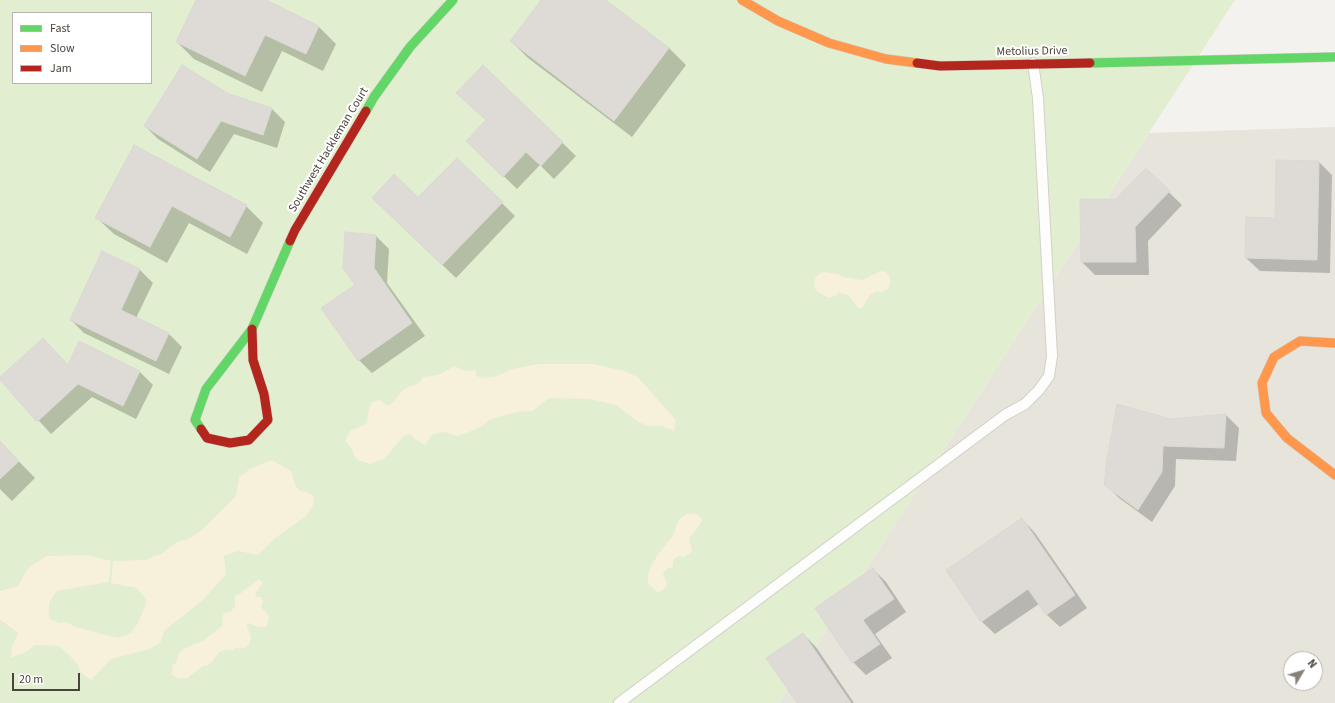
<!DOCTYPE html>
<html>
<head>
<meta charset="utf-8">
<style>
  body { margin:0 }
  #map { position:relative; width:1335px; height:703px; overflow:hidden; background:#f4f2ee; font-family:"Source Sans 3",sans-serif }
  canvas { display:block }
  .legend { position:absolute; left:12px; top:12px; width:140px; height:72px; box-sizing:border-box; background:#fff; border:1px solid #b7b4b0; margin:0; padding:5px 7px; list-style:none; font-size:12px; color:#4b4439 }
  .legend li { display:flex; align-items:center; gap:8px; height:20px }
  .legend b { width:20px; border:1px solid #b7b4b0 }
  .north { position:absolute; left:1283px; top:651px; width:40px; height:40px; box-sizing:border-box; background:#fff; border:1px solid #b7b4b0; border-radius:50%; rotate:52deg; font-size:11px; font-weight:700; line-height:16px; text-align:center; color:#4b4439 }
  .north::after { content:''; display:block; margin:auto; width:14px; height:18px; background:#868178; clip-path:polygon(50% 0,100% 100%,50% 72%,0 100%) }
  .scale { position:absolute; left:12px; top:673px; width:68px; height:18px; box-sizing:border-box; border:2px solid #4b4439; border-top:0; padding-left:5px; font-size:12px; line-height:14px; white-space:nowrap; color:#4b4439; -webkit-text-stroke:3px #fff; paint-order:stroke }
</style>
</head>
<body>
<div id="map">
<canvas width="1335" height="703"></canvas>
<ul class="legend">
<li><b style="height:5px;background:#63d668"></b>Fast</li>
<li><b style="height:5px;background:#ff974d"></b>Slow</li>
<li><b style="height:5px;background:#b3261e"></b>Jam</li>
</ul>
<div class="north">N</div>
<div class="scale">20 m</div>
</div>
<script>
const ctx = document.querySelector('canvas').getContext('2d');
ctx.lineJoin = 'round';
function paint(path, color) { ctx.fillStyle = color; ctx.fill(path, 'evenodd'); }
const shape = rows => new Path2D(rows.map(r => 'M' + r).join(''));
function stroke(path, color, width, dash) { ctx.strokeStyle = color; ctx.lineWidth = width; ctx.lineCap = dash ? 'butt' : 'round'; ctx.setLineDash(dash || []); ctx.stroke(path); }
function write(font, color, halo, rows, align = 'center') {
  ctx.font = font + ' "Source Sans 3",sans-serif'; ctx.lineWidth = 4; ctx.setLineDash([]); ctx.textBaseline = 'middle'; ctx.strokeStyle = halo; ctx.fillStyle = color; for (const [text, x, y, turn = 0] of rows) {
    ctx.save(); ctx.translate(x, y); ctx.rotate((+turn || 0) * Math.PI / 180); ctx.textAlign = isNaN(turn) ? turn : align; if (halo) ctx.strokeText(text, 0, 0); ctx.fillText(text, 0, 0); ctx.restore();
  }
}
const residential = shape([
  [1335,127,1335,703,779,703,1149,133],
  [1291,659,1315,659,1315,683,1291,683]
]);
const green = shape([
  [0,0,1235,0,779,703,0,703],
  [13,13,151,13,151,83,13,83]
]);
const sand = shape([
  [881,271,886,272,889,275,891,280,888,289,882,292,875,292,870,295,863,307,859,309,849,296,839,292,835,296,828,298,817,291,814,288,815,278,820,273,825,272,838,274,842,277,863,280],
  [538,364,592,364,625,371,638,377,676,420,674,431,662,426,649,426,638,422,616,405,589,399,549,398,533,411,519,412,491,419,482,426,469,432,457,436,444,432,437,433,431,436,425,445,416,440,410,434,404,436,384,459,369,464,356,459,352,449,345,441,350,431,366,424,368,413,372,402,380,400,386,405,391,404,402,391,409,386,418,384,423,377,438,375,455,366,464,371,475,370,477,376,482,378,497,376,512,369],
  [272,460,292,472,294,483,299,490,307,492,314,496,313,506,306,516,274,539,258,555,238,551,224,556,226,574,203,600,164,631,161,642,150,649,111,659,91,680,81,673,78,665,72,658,59,646,35,645,26,652,11,658,12,647,18,633,0,620,0,591,18,586,28,568,46,556,87,555,111,561,109,582,57,591,49,603,49,618,59,623,66,622,76,627,118,638,131,633,138,623,147,601,137,588,111,583,113,561,145,560,162,553,177,542,188,539,203,529,236,496,239,477,250,469],
  [687,514,696,514,700,516,702,521,697,529,689,538,692,552,684,557,679,556,675,558,673,562,673,567,668,568,663,574,667,582,666,587,661,591,657,592,648,584,648,576,652,563,655,560,657,555,672,537,679,519],
  [259,579,263,583,255,594,257,597,261,597,263,601,261,607,269,616,267,627,259,627,248,623,247,626,251,637,250,643,245,648,235,648,233,650,224,650,219,652,212,662,207,666,203,666,187,678,179,679,171,674,173,669,172,665,177,662,178,654,183,649,204,640,222,626,223,614,231,611,235,606,235,596,241,593]
]);
const shadow = shape([
  [197,0,264,0,319,27,336,44,323,71,282,51,262,92,194,59,177,42],
  [543,0,605,0,669,48,686,65,632,137,528,58,511,41],
  [483,66,576,156,554,179,540,165,517,189,481,154,487,121,471,106],
  [229,95,272,109,285,122,277,148,234,134,210,172,158,139,145,126],
  [134,146,246,206,263,223,247,254,189,223,167,263,114,234,96,217],
  [457,159,515,216,456,278,386,211,418,199],
  [1319,162,1332,175,1330,273,1260,271,1246,258],
  [1146,170,1182,205,1148,241,1149,275,1095,275,1082,262,1116,200],
  [346,233,376,236,389,249,387,283,425,336,372,373,359,360,356,285],
  [103,253,140,270,153,283,136,318,169,334,182,347,169,374,84,333,71,320],
  [68,366,140,372,153,385,136,419,92,397,51,434,0,378],
  [1226,415,1239,428,1236,461,1176,459,1175,486,1152,522,1119,498,1105,484,1171,420],
  [0,442,35,478,12,501,0,489],
  [1022,519,1035,533,1087,608,1060,627,1046,614,1039,604,995,634,981,621],
  [873,569,886,582,906,612,875,634,892,658,866,675,853,662,816,609],
  [803,634,816,647,854,703,798,703]
]);
const building = shape([
  [196,0,266,0,319,26,306,54,265,35,245,76,176,42,196,0],
  [541,0,606,0,669,48,614,121,510,41,541,0],
  [182,65,229,94,272,108,263,135,221,121,197,159,144,126,182,65],
  [483,65,563,142,541,166,526,152,503,177,466,141,486,120,456,93,483,65],
  [134,145,247,205,230,237,172,206,150,247,95,218,134,145],
  [457,158,503,202,442,265,372,198,394,174,418,197,457,158],
  [1276,160,1319,161,1317,260,1245,258,1246,217,1275,218,1276,160],
  [1146,168,1170,191,1135,227,1136,262,1081,262,1080,199,1116,199,1146,168],
  [345,232,376,235,374,268,412,323,358,361,321,308,355,285,343,268,345,232],
  [102,251,140,269,121,310,169,333,156,361,70,320,102,251],
  [43,338,68,365,79,341,140,371,123,406,78,384,37,422,0,380,0,377,43,338],
  [1117,404,1171,419,1226,414,1224,448,1163,446,1162,472,1138,510,1104,485,1107,459,1117,404],
  [0,441,19,461,0,479,0,441],
  [1022,518,1075,595,1046,615,1028,589,981,622,946,570,1022,518],
  [873,568,894,599,863,620,880,644,852,663,815,608,873,568],
  [803,633,851,703,797,703,766,658,803,633]
]);
const lane = shape([
  [619,703,1005,415,1025,404,1039,390,1049,376,1052,356,1038,98,1033,63]
]);
const fast = shape([
  [1090,63,1335,57],
  [366,111,374,97,410,47,453,0],
  [201,429,195,420,206,389,252,329,290,241]
]);
const slow = shape([
  [742,0,778,21,829,43,886,59,917,63],
  [1335,343,1300,341,1274,357,1262,383,1266,413,1287,438,1335,475]
]);
const jam = shape([
  [917,63,940,66,1090,63],
  [290,241,295,230,366,111],
  [201,429,207,438,230,443,249,440,268,420,264,394,253,360,252,329]
]);
const streetNames = [
  ["Metolius Drive",1032,52,-1],
  ["Southwest Hackleman Court",329,150,-59]
];
paint(residential, '#e7e4dc');
paint(green, '#e1eecf');
paint(sand, '#f7f0da');
paint(shadow, '#0003');
paint(building, '#dedbd6');
stroke(building, '#dcd9d4', 1);
stroke(lane, '#d2d0cb', 12);
stroke(fast, '#d3cfc5', 10);
stroke(slow, '#d3cfc5', 10);
stroke(jam, '#d3cfc5', 10);
stroke(lane, '#fdfdfc', 10);
stroke(fast, '#63d668', 9);
stroke(slow, '#ff974d', 9);
stroke(jam, '#b3261e', 9);
write('12px', '#4b4439', '#fff', streetNames);
</script>
</body>
</html>
